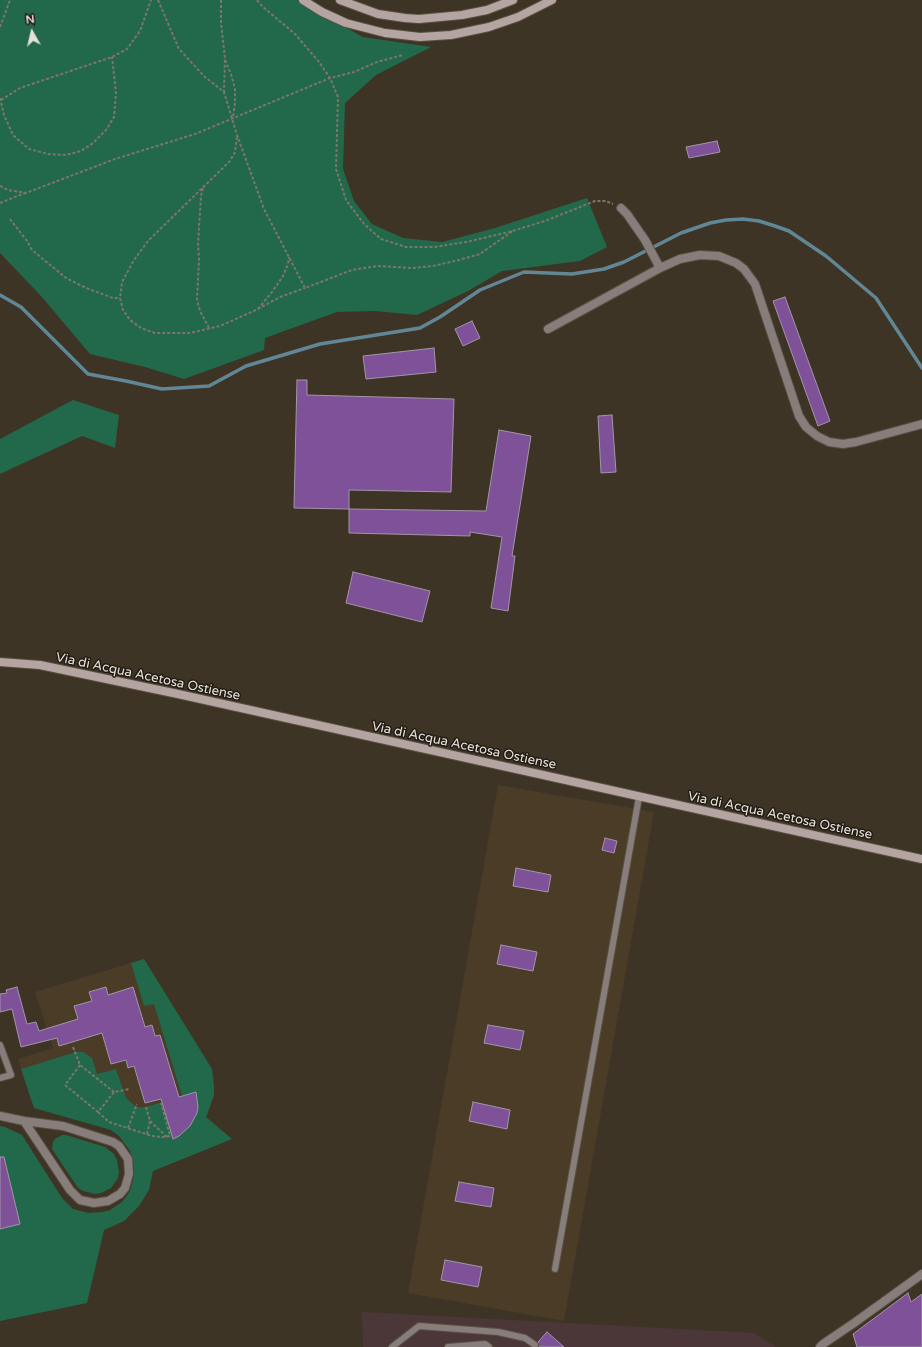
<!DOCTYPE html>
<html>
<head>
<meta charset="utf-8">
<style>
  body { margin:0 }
  #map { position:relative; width:922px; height:1347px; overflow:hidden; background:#3e3425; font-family:"Varela Round",sans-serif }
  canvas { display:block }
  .north { position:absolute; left:12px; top:12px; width:40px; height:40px; -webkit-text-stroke:3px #211c15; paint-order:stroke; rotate:352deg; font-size:11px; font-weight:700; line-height:16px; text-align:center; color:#e7e1d8 }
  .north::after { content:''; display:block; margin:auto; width:14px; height:18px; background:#e7e1d8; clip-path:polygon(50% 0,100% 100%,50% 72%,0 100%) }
</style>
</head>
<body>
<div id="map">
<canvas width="922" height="1347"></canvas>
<div class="north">N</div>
</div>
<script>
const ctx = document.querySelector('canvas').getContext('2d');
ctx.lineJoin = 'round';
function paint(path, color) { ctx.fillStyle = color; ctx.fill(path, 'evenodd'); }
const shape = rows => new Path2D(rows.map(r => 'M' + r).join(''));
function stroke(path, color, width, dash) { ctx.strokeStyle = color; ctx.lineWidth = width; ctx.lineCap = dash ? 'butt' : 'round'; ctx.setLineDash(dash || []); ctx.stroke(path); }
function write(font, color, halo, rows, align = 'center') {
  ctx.font = font + ' "Varela Round",sans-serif'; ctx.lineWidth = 3; ctx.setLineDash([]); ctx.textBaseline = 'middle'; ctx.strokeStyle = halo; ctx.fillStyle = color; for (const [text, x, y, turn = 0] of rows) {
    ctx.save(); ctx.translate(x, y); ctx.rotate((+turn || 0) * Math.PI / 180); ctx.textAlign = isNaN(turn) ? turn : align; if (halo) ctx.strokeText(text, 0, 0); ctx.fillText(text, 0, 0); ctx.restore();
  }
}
const commercial = shape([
  [362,1312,754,1333,776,1347,363,1347]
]);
const built = shape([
  [498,785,654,812,564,1321,408,1293],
  [144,959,214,1078,214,1096,208,1113,204,1120,151,1143,96,1124,34,1108,18,1059,53,1048,35,992]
]);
const green = shape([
  [0,0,297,0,363,37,431,47,376,75,345,103,343,169,354,201,372,224,403,238,442,242,495,228,587,198,607,247,580,261,502,271,468,291,417,315,375,311,337,312,265,338,264,350,184,379,145,367,90,354,41,296,0,253],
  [73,400,119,415,115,448,82,436,0,474,0,439],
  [144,959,212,1069,214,1087,214,1095,206,1117,232,1139,153,1171,149,1190,139,1206,124,1221,104,1230,87,1303,0,1321,0,1126,5,1127,22,1135,62,1198,73,1209,89,1213,103,1212,110,1210,122,1202,126,1197,130,1191,134,1176,133,1161,130,1151,119,1136,111,1130,34,1108,21,1069,76,1052,83,1052,92,1058,97,1074,116,1069,126,1098,136,1107,146,1107,182,1096,154,1004,144,1006,131,963],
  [62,1135,66,1135,105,1147,114,1154,117,1160,119,1172,118,1178,111,1188,101,1193,95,1194,83,1191,78,1188,52,1149,53,1142,55,1139]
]);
const stream = shape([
  [0,295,21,307,88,374,126,381,162,389,209,386,246,366,320,344,420,328,440,317,480,290,524,272,572,274,604,269,624,262,681,233,710,223,726,220,743,219,759,221,775,226,789,231,826,256,876,298,922,368]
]);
const building = shape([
  [717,141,720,152,689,158,686,147,717,141],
  [785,297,830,421,818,426,773,301,785,297],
  [472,321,480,338,463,346,455,329,472,321],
  [434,348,436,372,366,379,363,356,434,348],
  [297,380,307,380,307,395,454,399,451,492,349,490,349,509,294,508,297,380],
  [612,415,616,472,601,473,598,416,612,415],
  [499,430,531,436,512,556,515,556,508,611,491,608,502,537,470,532,470,536,349,533,349,509,486,511,499,430],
  [353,572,430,591,422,622,346,603,353,572],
  [605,838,617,841,614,853,602,850,605,838],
  [516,868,551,875,548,892,513,886,516,868],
  [501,945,537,952,533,971,497,964,501,945],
  [17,987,27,1024,36,1022,39,1031,78,1019,74,1006,92,1001,89,992,106,987,108,995,133,987,145,1027,152,1025,155,1036,160,1035,179,1097,196,1092,198,1107,197,1113,190,1126,179,1136,173,1139,161,1099,145,1103,134,1066,128,1068,126,1060,111,1064,102,1033,59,1046,57,1038,21,1047,12,1009,0,1012,0,994,7,993,6,990,17,987],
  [488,1025,524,1031,520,1050,484,1043,488,1025],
  [473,1102,510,1110,507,1129,469,1121,473,1102],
  [0,1157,4,1157,20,1224,0,1229,0,1157],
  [459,1182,494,1188,491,1207,455,1201,459,1182],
  [445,1260,482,1267,478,1287,441,1280,445,1260],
  [908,1293,911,1302,922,1294,922,1347,857,1347,853,1334,908,1293],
  [547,1332,564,1347,539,1347,538,1342,547,1332]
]);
const path = shape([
  [158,0,179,49,205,77,224,92,237,135,264,209,305,288,352,270,378,266,412,268,433,266,459,260,480,254,514,230],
  [221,0,221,22,225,59,224,92],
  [257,0,263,7,295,34,319,62,330,78,338,97,336,169,346,200,364,224,381,239,406,247,434,247,466,242,509,232,545,221,595,201,606,201,613,204],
  [0,27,10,0],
  [225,60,231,74,235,89,235,103,233,118],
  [0,98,4,115,13,135,29,149,48,154,66,155,81,151,93,143,106,130,114,117,116,93,112,57],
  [1,100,20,88,112,57,127,49,140,31,151,0],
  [237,137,235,152,230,161,148,241,134,260,122,282,120,298,123,310,130,320,141,328,155,333,190,333,220,326,256,310,280,297,305,288],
  [0,186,8,190,26,193,115,159,195,134,330,78,354,72,377,62,403,55],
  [203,188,201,196,198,244,199,259,197,300,200,311,209,328],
  [0,203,25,193],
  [10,219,27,241,32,250,66,278,86,288,113,298,120,298],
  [258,309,272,292,283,276,288,264,289,257],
  [73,1047,80,1065,114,1092],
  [80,1065,65,1085,98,1112,114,1092,130,1089],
  [146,1107,150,1121,147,1134],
  [98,1112,109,1122,152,1136,162,1137,170,1136,161,1103],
  [150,1121,167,1137],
  [128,1128,137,1104]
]);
const lane = shape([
  [0,1045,11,1075,0,1078],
  [555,1269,639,797],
  [392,1347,419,1326,498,1332,525,1338,535,1345],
  [448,1347,485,1344,489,1347]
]);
const street = shape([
  [621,208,627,214,645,240,660,268],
  [548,329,660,268,680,259,700,255,719,256,736,263,744,269,755,284,799,416,806,427,817,436,829,442,843,444,856,442,922,424],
  [0,1116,24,1121,63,1126,113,1142,119,1146,128,1159,129,1174,125,1188,120,1194,108,1201,94,1203,80,1200,70,1190,24,1121],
  [820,1347,823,1344,854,1323,922,1274]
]);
const secondary = shape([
  [303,0,322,12,346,23,385,33,420,37,451,35,489,27,518,17,552,0],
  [340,0,378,14,405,18,419,19,462,15,487,10,513,0],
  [0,662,40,665,178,694,922,859]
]);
const streetNames = [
  ["Via di Acqua Acetosa Ostiense",148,677,12],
  ["Via di Acqua Acetosa Ostiense",464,746,12],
  ["Via di Acqua Acetosa Ostiense",780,816,12]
];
paint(commercial, '#4c3738');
paint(built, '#4a3c27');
paint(green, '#21694a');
stroke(stream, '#618796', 3.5);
paint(building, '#7f5199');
stroke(building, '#a196a7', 1);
stroke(lane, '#595042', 8);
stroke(street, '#595042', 10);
stroke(secondary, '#595042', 10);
stroke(path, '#7f766a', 2, [3, 2]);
stroke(lane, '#877d7b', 6);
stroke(street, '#877d7b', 8);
stroke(secondary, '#b5a5a2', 8);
write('13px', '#e7e1d8', '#211c15', streetNames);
</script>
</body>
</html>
